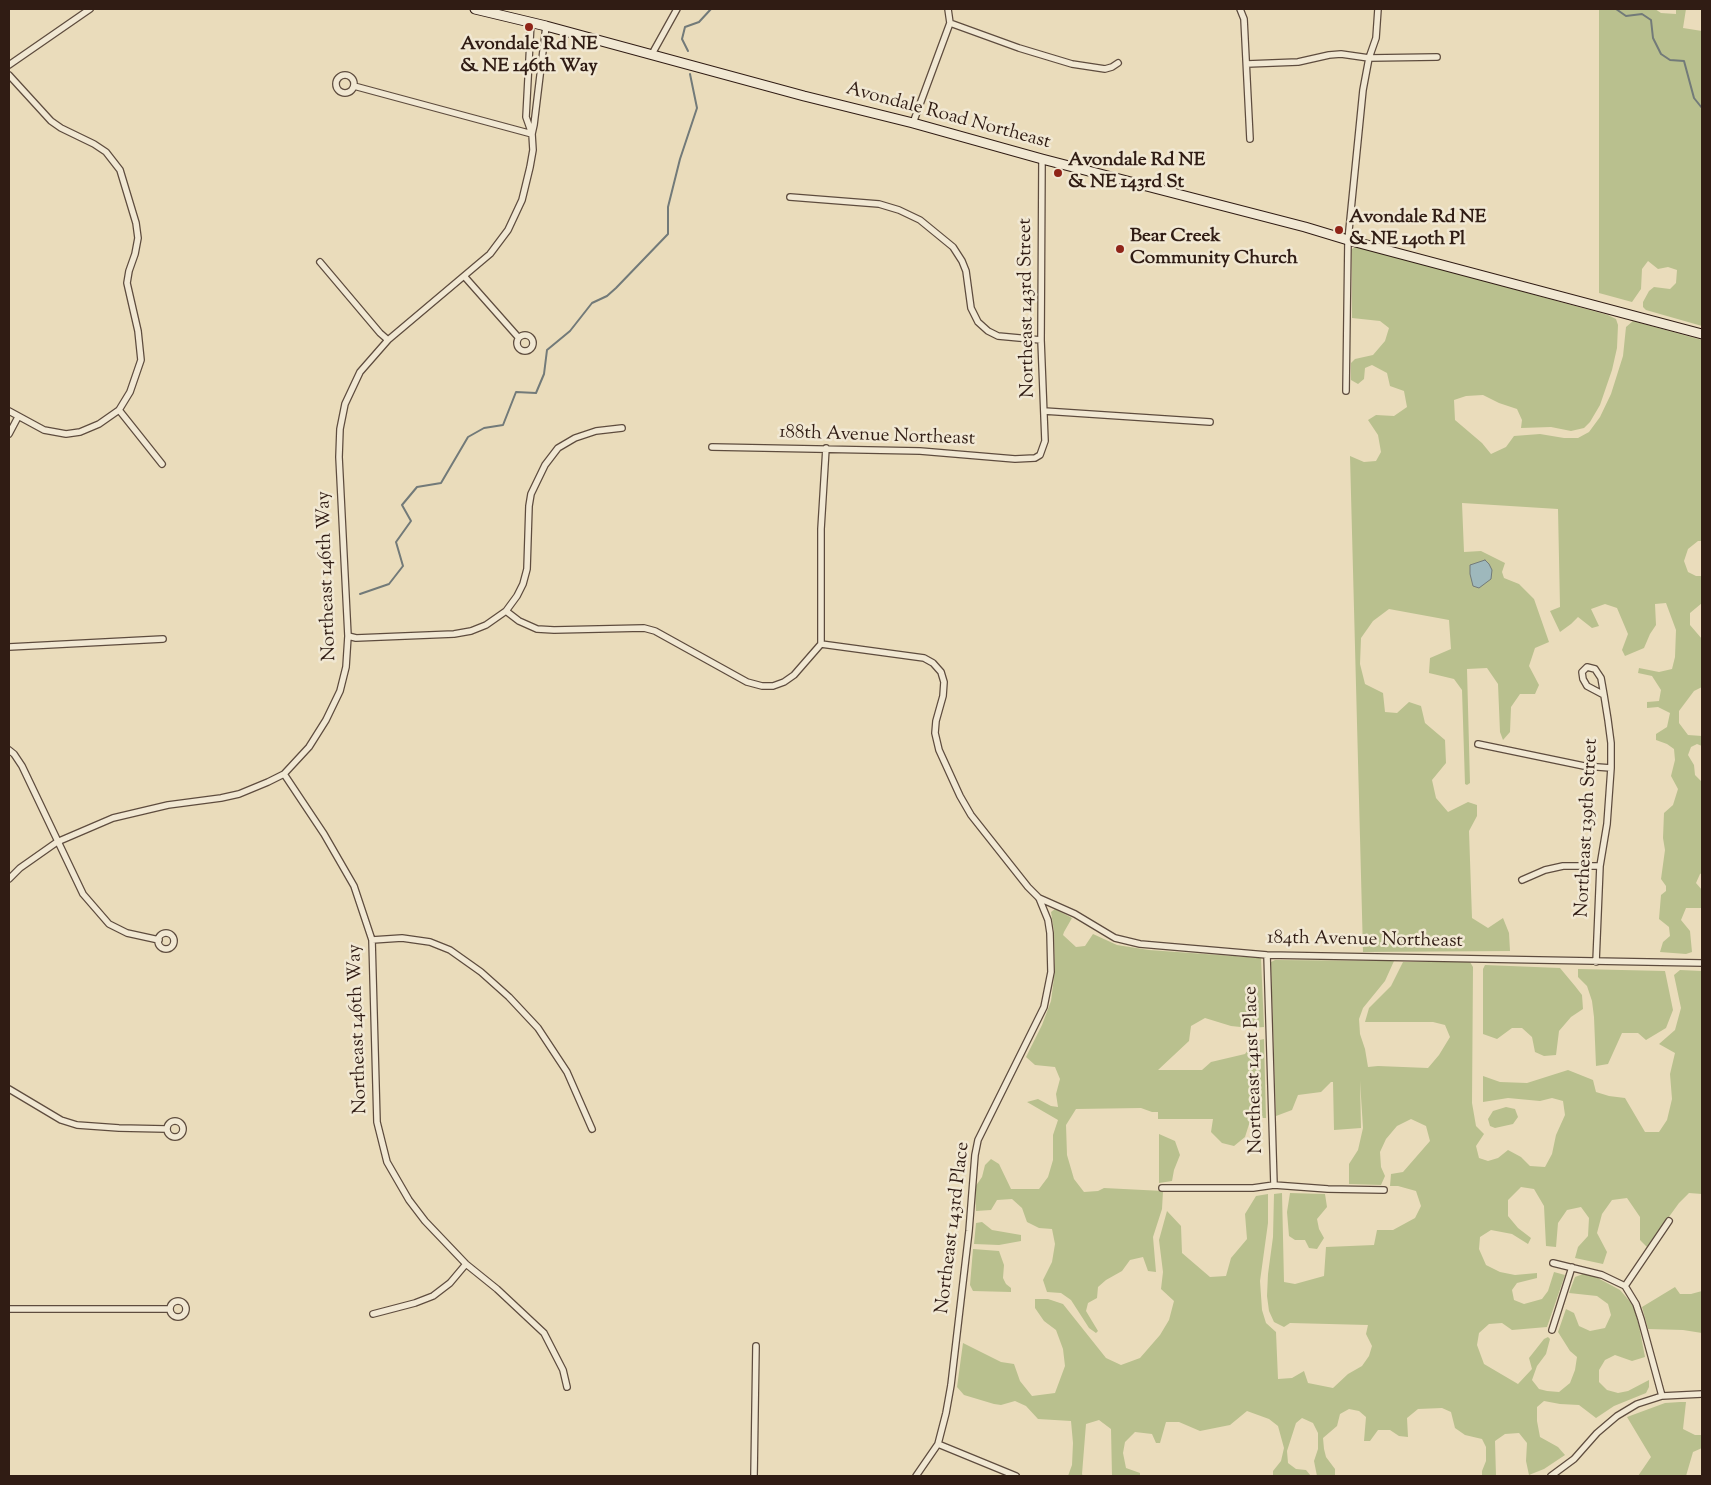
<!DOCTYPE html>
<html>
<head>
<meta charset="utf-8">
<style>
  body { margin:0 }
  #map { position:relative; width:1711px; height:1485px; overflow:hidden; background:#eadcbb; font-family:"Sorts Mill Goudy",serif }
  canvas { display:block }
  .frame { position:absolute; inset:0; border:10px solid #301c14; pointer-events:none }
</style>
</head>
<body>
<div id="map">
<canvas width="1711" height="1485"></canvas>
<div class="frame"></div>
</div>
<script>
const ctx = document.querySelector('canvas').getContext('2d');
ctx.lineJoin = 'round';
function paint(path, color) { ctx.fillStyle = color; ctx.fill(path, 'evenodd'); }
const shape = rows => new Path2D(rows.map(r => 'M' + r).join(''));
function stroke(path, color, width, dash) { ctx.strokeStyle = color; ctx.lineWidth = width; ctx.lineCap = dash ? 'butt' : 'round'; ctx.setLineDash(dash || []); ctx.stroke(path); }
function write(font, color, halo, rows, align = 'center') {
  ctx.font = font + ' "Sorts Mill Goudy",serif'; ctx.lineWidth = 5; ctx.setLineDash([]); ctx.textBaseline = 'middle'; ctx.strokeStyle = halo; ctx.fillStyle = color; for (const [text, x, y, turn = 0] of rows) {
    ctx.save(); ctx.translate(x, y); ctx.rotate((+turn || 0) * Math.PI / 180); ctx.textAlign = isNaN(turn) ? turn : align; if (halo) ctx.strokeText(text, 0, 0); ctx.fillText(text, 0, 0); ctx.restore();
  }
}
const green = shape([
  [1599,9,1655,9,1661,13,1676,14,1676,9,1686,9,1683,28,1702,31,1702,326,1646,310,1643,307,1643,302,1649,291,1654,287,1670,289,1676,283,1677,270,1668,267,1658,269,1648,261,1642,269,1641,289,1632,302,1599,293],
  [1356,246,1608,315,1616,319,1618,325,1617,348,1612,370,1600,405,1590,422,1584,428,1571,431,1551,427,1521,428,1522,420,1517,409,1499,403,1483,395,1466,396,1454,400,1455,420,1482,443,1491,454,1506,447,1514,436,1540,434,1564,438,1578,438,1589,432,1600,417,1611,394,1623,356,1626,327,1633,321,1702,340,1702,447,1701,451,1702,464,1702,541,1698,541,1688,549,1684,561,1688,572,1696,576,1702,576,1702,603,1690,613,1690,625,1702,639,1702,687,1694,691,1679,711,1679,723,1688,735,1702,736,1702,746,1697,744,1691,747,1688,755,1694,765,1695,775,1702,782,1702,873,1700,874,1696,883,1702,890,1702,908,1686,908,1681,920,1690,931,1692,952,1686,954,1660,952,1663,942,1670,936,1669,927,1659,919,1661,895,1666,891,1666,886,1661,879,1665,850,1663,838,1664,813,1673,805,1678,789,1671,776,1675,760,1674,749,1667,744,1656,740,1656,734,1667,727,1670,713,1658,707,1647,708,1647,702,1659,701,1661,690,1652,676,1638,673,1639,668,1659,672,1672,669,1675,657,1676,630,1666,603,1655,604,1656,625,1650,634,1644,648,1625,656,1622,650,1628,634,1617,608,1605,604,1591,609,1599,626,1592,628,1578,617,1571,624,1560,632,1550,611,1560,607,1558,509,1462,503,1464,552,1481,551,1505,563,1502,572,1504,578,1519,584,1534,599,1549,642,1535,648,1529,666,1539,685,1535,694,1520,694,1511,707,1510,732,1503,740,1500,732,1498,684,1487,668,1467,669,1470,783,1467,785,1465,784,1462,690,1454,679,1429,673,1430,658,1451,649,1449,620,1389,609,1373,621,1361,638,1360,664,1365,684,1383,693,1385,712,1397,713,1409,702,1421,706,1425,723,1445,740,1446,763,1432,780,1436,798,1448,812,1468,802,1477,805,1477,816,1469,831,1472,918,1488,928,1503,918,1509,933,1510,951,1363,952,1350,456,1364,462,1376,461,1381,452,1378,435,1368,420,1376,415,1394,416,1407,407,1404,391,1390,386,1387,373,1372,365,1365,368,1364,379,1358,384,1351,380,1351,363,1355,359,1373,355,1385,341,1389,328,1380,321,1352,318,1352,249],
  [1055,909,1072,918,1064,932,1063,935,1076,947,1085,946,1093,934,1117,945,1149,950,1261,958,1264,1027,1250,1028,1231,1026,1205,1018,1191,1026,1189,1041,1158,1070,1202,1070,1211,1062,1245,1054,1255,1041,1264,1039,1266,1118,1251,1118,1245,1137,1234,1146,1222,1143,1211,1132,1213,1119,1158,1119,1158,1112,1152,1112,1141,1108,1076,1109,1066,1125,1067,1155,1074,1179,1084,1192,1098,1191,1104,1188,1163,1191,1162,1209,1153,1237,1156,1272,1148,1271,1143,1257,1130,1260,1122,1271,1106,1280,1098,1287,1097,1298,1088,1303,1086,1311,1098,1331,1096,1333,1089,1328,1071,1300,1061,1293,1047,1292,1043,1280,1052,1262,1055,1244,1052,1229,1039,1228,1027,1222,1022,1208,1012,1199,997,1200,991,1210,976,1211,975,1187,982,1177,985,1165,991,1159,999,1164,1011,1189,1039,1189,1048,1177,1053,1160,1053,1135,1058,1120,1027,1102,1038,1099,1051,1106,1058,1107,1056,1094,1060,1079,1055,1067,1035,1065,1026,1057,1042,1025,1051,1001,1055,970,1054,931,1051,912],
  [1275,960,1394,961,1385,981,1363,1008,1359,1019,1360,1034,1365,1049,1368,1067,1378,1066,1428,1068,1439,1055,1450,1037,1445,1025,1433,1022,1365,1022,1369,1008,1391,986,1403,962,1470,962,1473,967,1472,1103,1476,1126,1484,1134,1476,1146,1479,1158,1488,1161,1498,1158,1508,1150,1521,1157,1530,1166,1545,1167,1552,1154,1556,1135,1565,1115,1563,1101,1552,1098,1540,1101,1508,1098,1483,1102,1483,1076,1500,1082,1527,1083,1568,1070,1593,1080,1596,1092,1609,1096,1625,1098,1645,1132,1659,1132,1667,1120,1672,1099,1670,1074,1675,1053,1659,1044,1675,1030,1681,1008,1674,975,1680,970,1702,971,1702,1194,1689,1193,1679,1203,1647,1247,1640,1240,1640,1217,1627,1198,1612,1200,1602,1214,1597,1233,1607,1252,1603,1264,1575,1258,1578,1247,1588,1236,1589,1218,1581,1207,1567,1210,1558,1223,1556,1247,1546,1246,1544,1206,1534,1189,1521,1187,1508,1200,1508,1216,1518,1228,1531,1238,1528,1244,1512,1234,1491,1230,1480,1237,1479,1249,1486,1265,1500,1272,1515,1275,1537,1273,1537,1278,1517,1283,1512,1290,1514,1300,1524,1304,1542,1299,1548,1291,1554,1272,1565,1275,1547,1327,1512,1330,1502,1323,1489,1324,1479,1333,1477,1345,1484,1364,1518,1384,1532,1369,1529,1358,1544,1339,1548,1337,1550,1339,1546,1354,1537,1366,1532,1380,1539,1389,1547,1391,1559,1392,1570,1383,1575,1370,1577,1357,1570,1351,1558,1332,1566,1309,1574,1313,1579,1326,1590,1331,1605,1328,1611,1315,1608,1304,1597,1296,1569,1293,1575,1277,1583,1274,1594,1276,1620,1290,1633,1305,1639,1326,1645,1357,1632,1361,1615,1355,1605,1360,1599,1370,1599,1382,1607,1390,1618,1393,1628,1391,1649,1380,1649,1387,1646,1393,1614,1406,1596,1418,1579,1405,1560,1404,1544,1401,1537,1407,1537,1421,1540,1437,1558,1447,1565,1455,1544,1469,1529,1475,1526,1461,1527,1443,1519,1433,1505,1434,1495,1441,1496,1476,1482,1476,1482,1471,1486,1461,1486,1447,1482,1439,1465,1435,1455,1428,1451,1412,1442,1408,1418,1409,1407,1418,1408,1437,1399,1436,1390,1430,1378,1430,1370,1441,1364,1441,1366,1417,1359,1411,1349,1409,1340,1414,1337,1426,1323,1438,1324,1449,1326,1457,1335,1469,1335,1476,1317,1476,1314,1461,1318,1449,1318,1433,1313,1423,1302,1418,1296,1423,1287,1451,1288,1463,1296,1469,1306,1470,1311,1476,1273,1476,1273,1471,1281,1461,1284,1448,1278,1426,1269,1419,1247,1411,1230,1425,1200,1431,1179,1422,1166,1422,1160,1443,1156,1443,1152,1434,1135,1432,1125,1442,1123,1453,1126,1468,1140,1473,1140,1476,1112,1476,1111,1429,1099,1420,1086,1424,1082,1474,1083,1476,1068,1476,1072,1465,1073,1443,1071,1421,1038,1419,1026,1406,1015,1401,1001,1405,994,1404,964,1395,957,1387,963,1343,1001,1362,1014,1364,1020,1381,1032,1396,1055,1393,1065,1366,1063,1349,1056,1330,1044,1321,1035,1308,1035,1299,1048,1299,1063,1304,1106,1358,1121,1365,1140,1358,1160,1335,1169,1320,1174,1301,1161,1289,1163,1272,1159,1240,1167,1211,1181,1226,1182,1253,1210,1277,1226,1276,1231,1258,1247,1239,1245,1214,1256,1196,1268,1194,1268,1223,1260,1281,1262,1310,1266,1323,1276,1332,1278,1379,1292,1378,1304,1371,1308,1383,1333,1388,1348,1374,1362,1366,1369,1356,1372,1346,1366,1334,1368,1325,1290,1323,1284,1327,1274,1322,1269,1311,1267,1296,1268,1274,1273,1237,1274,1194,1282,1193,1284,1282,1295,1284,1324,1276,1326,1247,1374,1245,1377,1230,1393,1230,1415,1218,1421,1206,1416,1191,1398,1186,1390,1186,1391,1174,1403,1172,1430,1141,1426,1126,1411,1119,1397,1126,1386,1139,1380,1152,1381,1167,1385,1176,1381,1185,1349,1184,1349,1164,1358,1150,1363,1128,1360,1081,1361,1128,1334,1130,1333,1082,1331,1082,1321,1092,1298,1095,1292,1110,1276,1116,1271,962],
  [1485,965,1560,968,1575,986,1582,995,1583,1009,1571,1017,1559,1031,1556,1055,1544,1056,1535,1052,1532,1037,1522,1028,1512,1028,1497,1039,1483,1034,1483,969],
  [1578,969,1665,971,1673,1010,1666,1028,1646,1040,1638,1033,1622,1033,1608,1064,1596,1066,1594,1017,1592,1001,1587,986,1578,977],
  [1506,1107,1515,1109,1518,1117,1513,1124,1495,1128,1490,1126,1488,1119,1493,1111],
  [1159,1134,1175,1141,1180,1155,1174,1170,1172,1181,1159,1183],
  [1290,1193,1325,1194,1327,1207,1317,1219,1319,1229,1324,1238,1317,1249,1309,1248,1305,1240,1295,1240,1289,1236,1287,1212],
  [982,1222,992,1230,1021,1235,1021,1241,999,1245,974,1244,976,1223],
  [973,1249,999,1251,1004,1265,1003,1278,1006,1284,1011,1288,1011,1292,973,1291,970,1285],
  [1675,1287,1680,1294,1691,1294,1702,1291,1702,1333,1683,1330,1648,1329,1642,1307],
  [1680,1402,1686,1402,1683,1429,1695,1435,1702,1435,1702,1448,1693,1452,1686,1476,1638,1476,1651,1457,1627,1417,1665,1403]
]);
const water = shape([
  [1485,560,1489,564,1492,570,1491,579,1479,588,1473,586,1470,574,1470,565,1485,560]
]);
const stream = shape([
  [1616,9,1626,16,1642,14,1651,20,1653,38,1661,54,1670,60,1684,61,1694,98,1702,108],
  [688,51,682,39,685,27,699,22,711,9],
  [360,594,389,584,403,566,396,542,411,521,402,505,417,487,441,483,468,437,484,428,503,425,516,392,536,393,544,374,547,350,570,331,592,303,607,296,616,288,668,234,668,207,680,159,697,108,690,74]
]);
const street = shape([
  [1240,9,1244,19,1250,139],
  [531,22,526,117,532,134],
  [950,23,1019,48,1072,64,1105,69,1112,67,1118,63],
  [546,26,534,125,532,134,533,150,530,167,522,200,508,230,490,254,388,340,360,372,345,404,340,429,339,457,348,636,346,667,340,691,326,720,309,747,284,774,324,834,354,886,372,940,377,1122,387,1162,409,1200,425,1221,466,1264,497,1289,544,1333,563,1370,567,1387],
  [652,54,677,9],
  [1247,64,1298,62,1329,55,1341,54,1369,58,1437,57],
  [9,65,90,9],
  [9,75,51,121,61,128,94,144,106,152,120,170,136,223,138,238,135,254,129,271,127,283,138,331,141,360,130,392,119,410,99,424,80,432,66,434,44,430,9,411],
  '336 84a9 9 0 1 1 18 0a9 9 0 1 1-18 0Z',
  [354,86,532,134],
  [913,123,950,23,948,9],
  [790,197,879,204,899,210,920,220,953,247,962,261,966,271,971,308,978,322,988,331,998,336,1041,340],
  [320,262,380,333,388,340],
  [464,276,518,337],
  '517 343a8 8 0 1 1 16 0a8 8 0 1 1-16 0Z',
  [1346,391,1348,240,1363,90,1369,58,1376,38,1378,9],
  [119,410,162,464],
  [1044,411,1210,422],
  [9,434,18,417],
  [712,447,920,451,1015,459,1035,458,1040,455,1045,441,1041,340,1042,159],
  [506,611,519,621,537,629,554,630,644,628,655,631,747,682,762,686,773,686,784,682,794,675,821,644],
  [348,636,356,638,454,634,471,631,486,625,506,611,517,596,523,584,527,569,529,506,531,494,545,465,558,448,575,438,596,431,622,428],
  [821,644,924,658,933,663,941,672,944,682,943,696,936,721,935,733,939,750,960,796,971,815,1028,887,1039,898,1048,920,1050,933,1051,972,1044,1007,978,1140,975,1155,969,1231,951,1385,946,1413,938,1444,916,1476],
  [821,644,821,529,826,448],
  [9,647,163,639],
  [1478,744,1584,766,1611,768],
  [9,750,14,754,22,766,83,894,109,924,127,933,159,940],
  [9,879,20,868,57,842,113,818,168,805,221,798,239,794,268,782,284,774],
  [1522,880,1545,870,1563,866,1600,866],
  [1039,898,1075,914,1115,938,1140,944,1267,955,1702,963],
  '158 941a8 8 0 1 1 16 0a8 8 0 1 1-16 0Z',
  [372,940,402,938,430,942,450,950,481,972,509,997,538,1028,567,1072,592,1129],
  [1267,955,1274,1185],
  [1596,962,1600,866,1607,824,1611,768,1611,743,1608,720,1604,695,1587,686,1583,679,1582,672,1587,667,1595,669,1601,678,1604,695],
  [9,1089,61,1120,77,1125,119,1128,166,1129],
  '167 1129a8 8 0 1 1 16 0a8 8 0 1 1-16 0Z',
  [1162,1188,1253,1188,1274,1185,1328,1189,1384,1190],
  [1553,1263,1602,1275,1625,1286,1636,1304,1641,1319,1662,1396],
  [1625,1286,1669,1221],
  '170 1309a8 8 0 1 1 16 0a8 8 0 1 1-16 0Z',
  [9,1309,170,1309],
  [373,1314,415,1303,433,1296,450,1283,466,1264],
  [1552,1330,1572,1267],
  [938,1444,1016,1476],
  [754,1476,756,1346],
  [1551,1476,1574,1459,1597,1433,1617,1416,1637,1404,1662,1396,1702,1394]
]);
const secondary = shape([
  [475,9,546,26,804,96,913,123,1042,159,1305,227,1348,240,1702,334]
]);
const markers = [
  [529,27,5,"#8f2418"],
  [1058,173,5,"#8f2418"],
  [1339,230,5,"#8f2418"],
  [1120,249,5,"#8f2418"]
];
const poiNames = [
  ["Avondale Rd NE",529,46,"center"],
  ["& NE 146th Way",529,68,"center"],
  ["Avondale Rd NE",1068,162],
  ["& NE 143rd St",1068,184],
  ["Avondale Rd NE",1349,219],
  ["& NE 140th Pl",1349,241],
  ["Bear Creek",1130,238],
  ["Community Church",1130,260]
];
const streetNames = [
  ["Avondale Road Northeast",948,117,15],
  ["Northeast 143rd Street",1028,308,-91],
  ["188th Avenue Northeast",877,437,2],
  ["Northeast 146th Way",328,576,-92],
  ["Northeast 139th Street",1588,828,-87],
  ["184th Avenue Northeast",1365,941,1],
  ["Northeast 146th Way",359,1029,-92],
  ["Northeast 141st Place",1255,1070,-92],
  ["Northeast 143rd Place",954,1228,-83]
];
paint(green, '#b9c08e');
paint(water, '#9eb8bc');
stroke(water, '#727a79', 1);
stroke(stream, '#727a79', 2);
stroke(street, '#5e4c3e', 8);
stroke(secondary, '#301c14', 11);
stroke(street, '#f1e8d3', 5.5);
stroke(secondary, '#f1e8d3', 9);
for (const [x, y, r, color] of markers) { const dot = new Path2D(); dot.arc(x, y, r, 0, 2 * Math.PI); ctx.fillStyle = color; ctx.fill(dot); stroke(dot, '#f1e8d3', 2); }
write('bold 19px', '#301c14', '#f1e8d3', poiNames, 'left');
write('19px', '#301c14', '#f1e8d3', streetNames);
</script>
</body>
</html>
